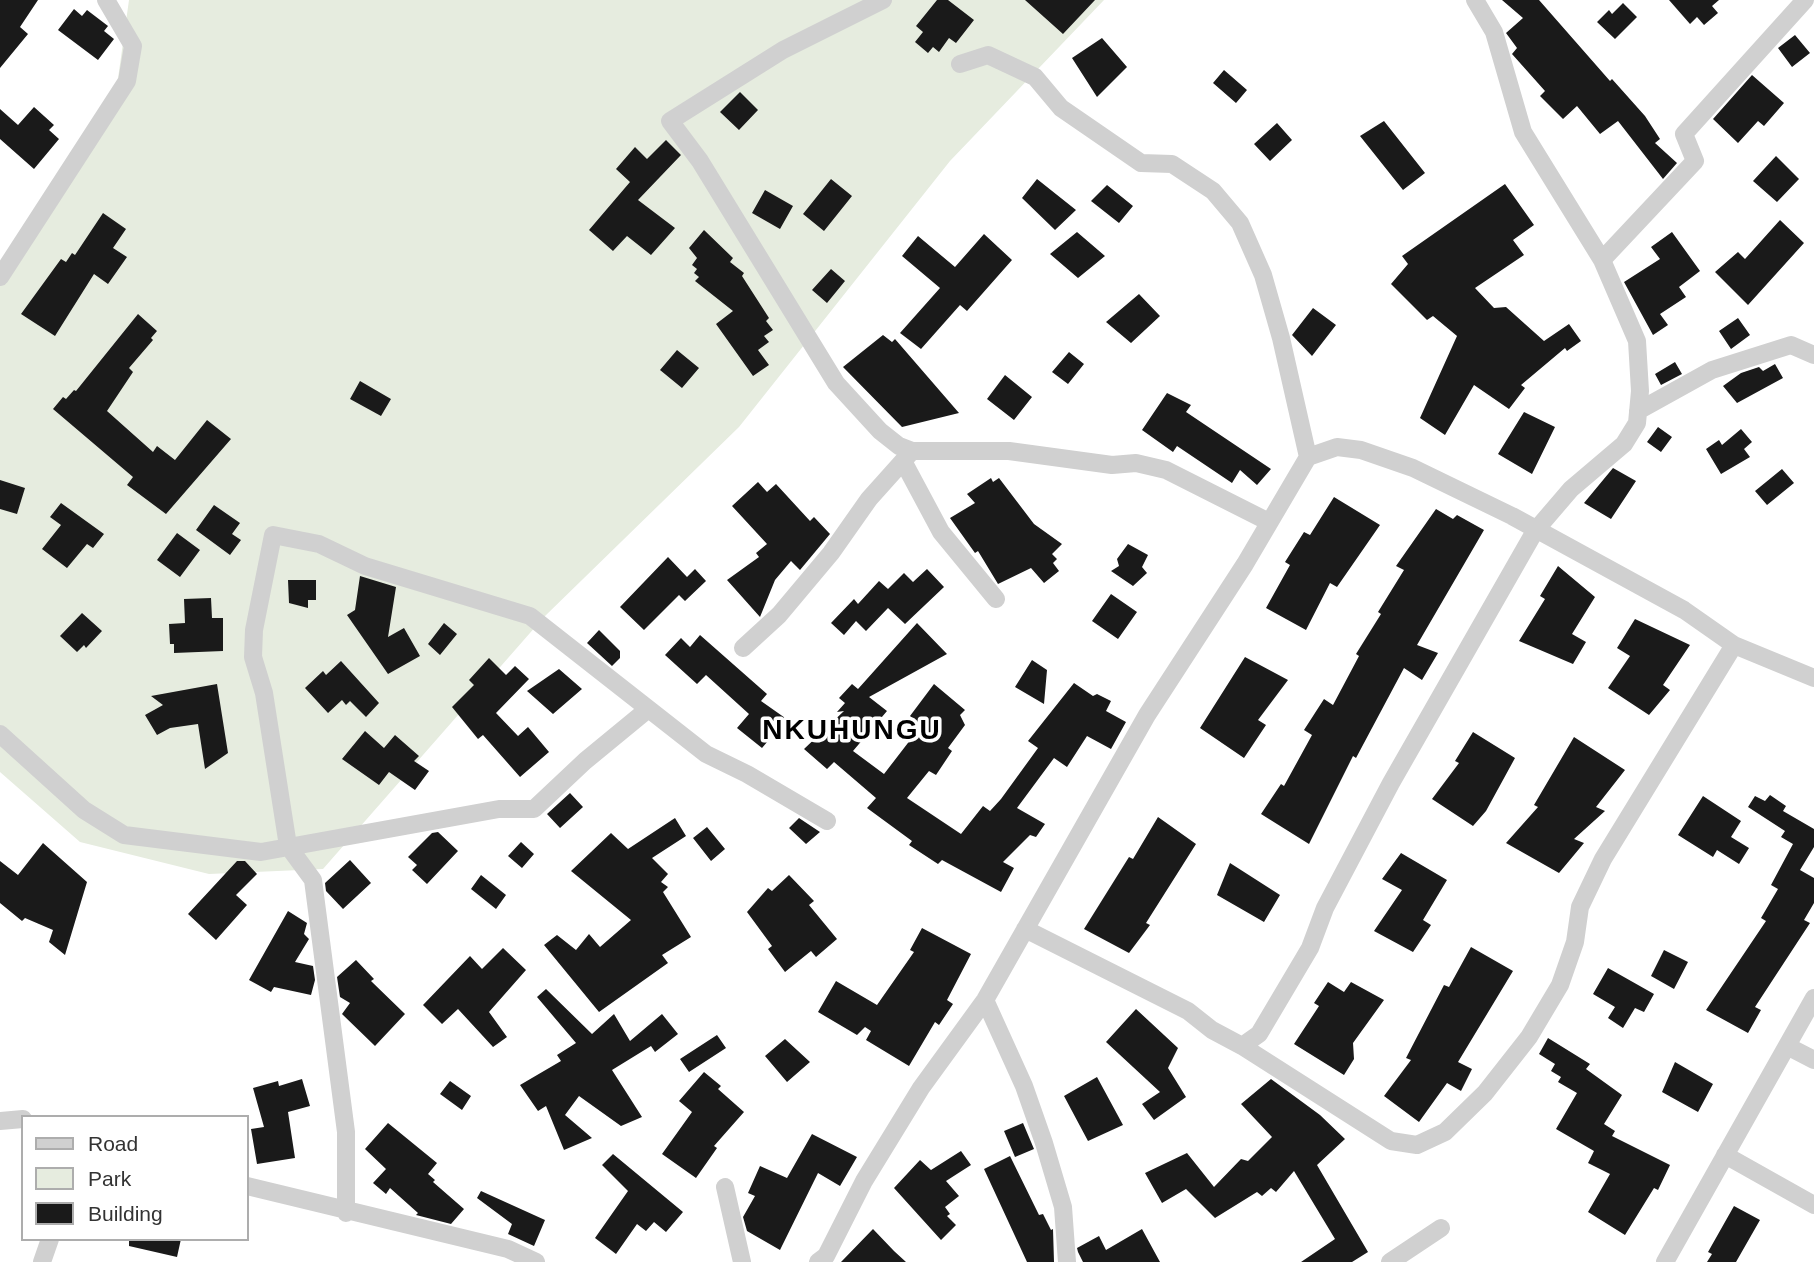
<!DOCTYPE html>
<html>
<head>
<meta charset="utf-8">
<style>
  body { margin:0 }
  #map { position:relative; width:1814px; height:1262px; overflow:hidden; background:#fff; font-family:Helvetica,sans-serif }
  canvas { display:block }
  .legend { position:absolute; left:21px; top:1115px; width:228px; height:126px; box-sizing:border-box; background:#fff; border:2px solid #adadad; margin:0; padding:9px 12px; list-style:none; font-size:21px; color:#333 }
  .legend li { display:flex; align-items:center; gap:14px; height:35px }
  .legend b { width:35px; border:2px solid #adadad }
</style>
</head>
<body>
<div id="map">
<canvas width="1814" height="1262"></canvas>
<ul class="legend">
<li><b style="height:9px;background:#d0d0d0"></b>Road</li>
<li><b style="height:19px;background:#e6ecdf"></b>Park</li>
<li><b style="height:19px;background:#1a1a1a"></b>Building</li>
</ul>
</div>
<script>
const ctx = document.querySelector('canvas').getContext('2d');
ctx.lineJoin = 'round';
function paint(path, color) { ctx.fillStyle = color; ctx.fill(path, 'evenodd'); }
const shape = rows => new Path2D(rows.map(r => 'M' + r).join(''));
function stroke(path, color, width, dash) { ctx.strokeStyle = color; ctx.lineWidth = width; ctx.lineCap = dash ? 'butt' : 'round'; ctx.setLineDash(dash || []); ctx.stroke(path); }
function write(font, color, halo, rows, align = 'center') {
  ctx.font = font + ' Helvetica,sans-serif'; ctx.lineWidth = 7; ctx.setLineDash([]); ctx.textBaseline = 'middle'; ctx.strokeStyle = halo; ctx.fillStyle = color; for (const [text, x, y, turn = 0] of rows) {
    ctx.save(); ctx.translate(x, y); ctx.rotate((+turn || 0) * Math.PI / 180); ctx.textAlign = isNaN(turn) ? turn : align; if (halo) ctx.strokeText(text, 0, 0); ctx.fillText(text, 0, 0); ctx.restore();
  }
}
const green = shape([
  [129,0,1104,0,950,161,739,427,544,617,323,869,209,874,80,842,0,772,0,269,114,107]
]);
const building = shape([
  [0,0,38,0,20,27,28,34,0,68],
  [937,0,948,0,974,20,956,43,949,38,939,52,933,47,928,53,915,42,923,32,916,26],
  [1025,0,1095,0,1063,34],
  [1502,0,1539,0,1610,81,1612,79,1645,116,1660,139,1655,143,1677,163,1663,179,1618,121,1600,134,1577,106,1563,119,1540,96,1545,91,1512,54,1517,48,1506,33,1523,18],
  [1669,0,1719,0,1712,6,1718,13,1704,25,1697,17,1690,24],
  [1623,3,1637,17,1615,39,1597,22,1609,10,1612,14],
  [74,9,82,16,87,10,108,26,104,31,114,39,98,60,58,30],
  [1795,35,1810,53,1792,67,1778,48],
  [1102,38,1127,67,1097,97,1072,58],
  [1224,70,1247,90,1236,103,1213,83],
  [1752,75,1784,103,1764,126,1758,121,1738,143,1713,119],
  [740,92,758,110,739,130,720,112],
  [34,107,54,125,49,130,59,139,34,169,0,139,0,109,18,125],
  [1384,121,1425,173,1403,190,1360,136],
  [1277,123,1292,140,1270,161,1254,144],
  [666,140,681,155,638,200,675,228,651,255,627,236,613,251,589,230,630,182,616,169,635,147,647,159],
  [1776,156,1799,179,1777,202,1753,181],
  [831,179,852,196,824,231,803,214],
  [1037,179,1076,210,1055,230,1022,198],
  [1505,184,1534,225,1513,240,1524,255,1475,288,1494,308,1506,307,1544,341,1569,324,1581,341,1567,351,1565,348,1521,385,1525,388,1509,409,1474,385,1445,435,1420,418,1457,336,1433,316,1427,320,1391,284,1408,264,1402,256],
  [1107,185,1133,206,1119,223,1091,201],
  [765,190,793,206,780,229,752,213],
  [103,213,126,229,113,248,127,257,108,284,94,274,55,336,21,314,61,259,66,262,72,253,75,255],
  [1780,220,1804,243,1748,305,1715,272,1738,252,1745,259],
  [704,230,733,258,730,262,744,273,742,276,769,318,766,321,773,330,764,336,769,342,758,350,769,365,753,376,716,324,733,311,695,281,699,277,694,273,697,269,692,265,697,258,689,248],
  [1077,232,1105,256,1078,278,1050,254],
  [1672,232,1700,271,1679,287,1686,297,1660,314,1668,325,1653,335,1624,282,1660,259,1651,247],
  [984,234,1012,260,967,311,960,305,921,349,900,333,940,288,902,256,918,236,955,267],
  [831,269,845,281,827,303,812,290],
  [1139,294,1160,316,1131,343,1106,322],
  [1313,308,1336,325,1312,356,1292,335],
  [138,314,157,331,151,338,153,340,129,368,133,372,107,411,153,452,157,446,175,460,207,420,231,439,166,514,127,485,133,477,53,409,63,397,66,399,74,390,76,391],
  [1738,318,1750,335,1731,349,1719,331],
  [883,335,892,342,895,339,959,413,902,427,843,367],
  [677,350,699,368,682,388,660,370],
  [1069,352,1084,364,1068,384,1052,372],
  [1675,362,1682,374,1661,385,1655,374],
  [1775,364,1783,378,1737,403,1723,386,1741,373,1759,367,1763,371],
  [1005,375,1032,397,1014,420,987,399],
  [360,381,391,399,381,416,350,399],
  [1167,393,1191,405,1186,412,1271,469,1257,485,1240,470,1232,483,1177,446,1173,452,1142,430],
  [1524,412,1555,427,1532,474,1498,454],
  [1658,427,1672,437,1661,452,1647,442],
  [1741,429,1752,442,1744,449,1750,457,1721,474,1706,449,1719,440,1722,445],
  [1613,468,1636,481,1611,519,1584,503],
  [1782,469,1794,483,1767,505,1755,491],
  [991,478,993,482,999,478,1034,524,1062,544,1052,554,1057,559,1053,563,1059,571,1044,583,1031,568,998,584,978,551,975,553,950,518,975,503,967,494],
  [0,480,25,488,17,514,0,509],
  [758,482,767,492,776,484,810,521,814,517,830,534,800,570,791,561,775,580,760,617,727,580,759,557,756,553,767,544,732,506],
  [1334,497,1380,525,1337,587,1330,583,1306,630,1266,608,1290,565,1285,562,1304,532,1310,535],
  [61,503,104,534,93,548,87,544,67,568,42,549,61,525,50,517],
  [214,505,240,523,232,534,241,540,230,555,196,530],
  [1436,509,1453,519,1457,515,1484,530,1417,645,1438,653,1422,680,1404,668,1356,758,1353,756,1309,844,1261,814,1281,784,1284,786,1312,735,1304,730,1324,699,1333,705,1359,656,1356,654,1381,614,1378,612,1404,570,1396,566],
  [177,533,200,550,180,577,157,560],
  [1128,544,1148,555,1142,567,1147,573,1133,586,1111,571,1119,566,1117,559],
  [668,557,687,577,695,569,706,581,685,601,679,595,644,630,620,607],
  [1558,566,1595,597,1572,634,1586,642,1573,664,1519,641,1545,599,1540,596],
  [927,569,944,587,905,624,888,608,866,631,856,621,844,635,831,623,854,599,858,604,879,581,888,589,904,573,913,582],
  [360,576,396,587,388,637,404,628,420,656,388,674,347,615,355,610],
  [288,580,316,580,316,600,308,600,308,608,289,603],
  [1111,594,1137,612,1118,639,1092,621],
  [211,598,212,618,223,618,223,651,174,653,174,644,170,644,169,624,185,623,184,599],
  [82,613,102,631,86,648,84,645,77,652,60,636],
  [1635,619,1690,645,1663,685,1670,690,1649,715,1608,688,1630,656,1617,648],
  [444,623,457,634,440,655,428,644],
  [917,623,947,654,869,697,887,711,853,751,884,774,921,726,910,716,934,684,965,710,960,715,965,725,948,748,952,751,936,775,929,771,907,798,961,834,983,806,990,811,1001,799,1038,748,1028,741,1074,683,1093,696,1097,694,1111,701,1106,711,1126,722,1111,749,1087,736,1067,767,1054,758,1017,808,1045,824,1036,837,1030,835,1003,862,1014,868,1001,892,942,860,938,864,909,845,912,841,867,808,876,798,834,762,827,769,804,749,844,711,837,712,845,703,839,698,852,684,858,689],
  [599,630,620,651,620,658,612,666,587,643],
  [700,635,767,694,761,701,788,720,776,737,773,735,762,748,737,728,749,714,706,675,697,684,665,655,681,638,690,647],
  [1245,657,1288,680,1258,720,1266,725,1244,758,1200,728],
  [489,658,506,675,515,666,529,679,496,713,518,736,528,727,549,752,520,777,483,735,478,739,452,707,474,685,469,680],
  [1032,660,1047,670,1044,704,1015,687],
  [341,661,379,703,366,717,350,701,346,705,342,700,328,713,305,688,323,671,326,675],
  [559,669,582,689,553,714,527,691],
  [217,684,228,753,205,769,198,724,170,728,157,735,145,715,163,705,151,696],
  [365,731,384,748,395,735,419,756,414,761,429,771,415,790,389,772,379,785,342,759],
  [1473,732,1515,758,1486,811,1473,826,1432,799,1459,763,1455,761],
  [1574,737,1625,770,1596,807,1605,811,1574,839,1584,843,1559,873,1506,843,1538,807,1534,805],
  [570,793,583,807,560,828,547,814],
  [1770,795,1786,806,1783,811,1814,829,1814,847,1800,870,1814,878,1814,903,1804,920,1810,923,1755,1007,1761,1010,1748,1033,1706,1010,1766,921,1761,918,1778,889,1771,885,1793,844,1781,837,1785,831,1748,807,1755,796,1765,801],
  [1703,796,1741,821,1731,837,1749,848,1739,864,1717,850,1713,857,1678,835],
  [1158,817,1196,844,1146,923,1150,925,1129,953,1084,929,1129,857,1133,859],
  [675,818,686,836,652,858,668,874,661,882,668,887,663,892,691,937,662,955,668,963,599,1012,544,945,557,935,576,950,589,934,600,947,631,920,571,871,611,833,628,849],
  [799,818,820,832,806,844,789,828],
  [707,827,725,849,711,861,693,838],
  [438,832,458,851,427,884,412,870,417,865,408,857,432,833],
  [521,842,534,854,522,868,508,856],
  [43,843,87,882,65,955,49,942,53,930,25,918,22,921,0,903,0,861,18,875],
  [1401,853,1447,880,1423,920,1431,925,1413,952,1374,931,1402,890,1382,879],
  [350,860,371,883,343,909,326,891,325,883],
  [237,861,245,861,257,874,236,895,247,905,216,940,188,914],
  [1230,863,1280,895,1264,922,1217,895],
  [481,875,506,895,496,909,471,889],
  [789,875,814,901,809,905,837,939,816,957,811,951,785,972,768,949,772,946,747,912,768,888,772,891],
  [288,911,307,923,304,934,309,939,295,962,313,966,315,980,311,995,274,987,271,992,249,980],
  [922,928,971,954,947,1000,953,1004,939,1025,935,1022,909,1066,866,1040,871,1031,865,1027,857,1035,818,1012,836,981,877,1005,914,952,910,950],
  [1471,947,1513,971,1458,1062,1472,1069,1461,1091,1447,1083,1419,1122,1384,1096,1411,1060,1406,1058,1444,985,1449,987],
  [503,948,526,970,489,1012,507,1037,493,1047,458,1009,442,1024,423,1005,470,956,482,969],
  [1664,950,1688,962,1674,989,1651,976],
  [356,960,374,979,371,981,405,1014,375,1046,342,1014,350,1003,340,997,337,977],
  [1608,968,1654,994,1644,1012,1635,1008,1623,1028,1608,1018,1615,1007,1593,994],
  [1328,982,1344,992,1351,982,1384,1000,1353,1043,1354,1059,1344,1075,1294,1044,1319,1006,1314,1003],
  [546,989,592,1034,614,1014,630,1041,662,1014,678,1034,655,1052,651,1046,612,1070,642,1117,621,1126,579,1096,565,1115,592,1138,564,1150,546,1106,538,1111,520,1085,561,1061,557,1055,576,1043,537,997],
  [1136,1009,1178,1048,1168,1068,1186,1097,1154,1120,1142,1104,1160,1092,1106,1042],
  [717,1035,726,1048,689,1072,680,1059],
  [1548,1038,1590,1064,1586,1069,1622,1095,1604,1124,1615,1131,1612,1136,1670,1165,1658,1190,1654,1188,1625,1235,1588,1212,1610,1174,1588,1163,1594,1151,1556,1129,1577,1093,1558,1082,1561,1077,1551,1071,1555,1064,1539,1054],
  [785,1039,810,1062,787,1082,765,1056],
  [1675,1062,1713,1084,1698,1112,1662,1092],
  [704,1072,721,1086,718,1089,744,1112,714,1146,717,1148,696,1178,662,1154,692,1112,679,1101],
  [1097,1077,1123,1125,1088,1141,1064,1096],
  [302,1079,310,1106,288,1112,295,1158,257,1164,251,1129,264,1127,253,1088,278,1081,279,1086],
  [1271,1079,1320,1115,1345,1139,1317,1165,1368,1252,1352,1262,1301,1262,1335,1239,1294,1171,1276,1192,1271,1188,1262,1196,1257,1192,1215,1218,1186,1189,1162,1203,1145,1173,1187,1153,1214,1187,1241,1159,1248,1161,1272,1137,1241,1104],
  [450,1081,471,1096,462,1110,440,1094],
  [388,1123,437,1163,428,1174,435,1180,433,1182,464,1209,451,1224,416,1215,418,1213,390,1188,386,1194,373,1183,386,1169,365,1149],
  [1023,1123,1034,1149,1015,1157,1004,1131],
  [812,1134,857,1157,840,1186,818,1173,780,1250,747,1231,743,1217,755,1196,748,1193,760,1166,787,1178],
  [961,1151,971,1165,946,1181,959,1196,945,1207,950,1214,947,1216,956,1225,941,1240,894,1188,920,1160,931,1170],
  [613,1154,683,1212,666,1232,654,1222,646,1231,637,1224,616,1254,595,1238,628,1191,602,1165],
  [1010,1156,1039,1215,1043,1214,1051,1230,1053,1229,1054,1262,1027,1262,984,1169],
  [481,1191,545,1220,534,1246,508,1234,512,1224,477,1198],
  [1734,1206,1760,1220,1736,1262,1707,1262,1712,1254,1708,1252],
  [873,1229,894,1251,906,1262,841,1262],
  [1142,1229,1160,1262,1083,1262,1078,1252,1077,1248,1099,1236,1106,1250],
  [129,1239,181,1239,177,1257,129,1246]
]);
const minor = shape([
  [883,0,783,50,670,121,700,161,836,383,880,431,899,446,912,451,1009,451,1112,465,1136,463,1166,470,1269,522],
  [960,64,988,55,1035,77,1061,108,1141,163,1172,164,1213,191,1240,223,1263,275,1281,338,1308,457],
  [1602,260,1695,161,1684,134,1805,0],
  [0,277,127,81,133,46,106,0],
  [1638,411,1712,370,1791,345,1814,355],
  [903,461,941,532,996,599],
  [743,648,779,615,831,553,869,499,912,451],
  [0,734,84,810,124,835,261,852,499,809,534,809,585,761,647,710],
  [1025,929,1188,1011,1212,1030,1242,1046,1259,1034,1310,948,1325,908,1391,783,1535,531,1571,489,1624,444,1637,423,1640,391,1637,341,1602,260,1523,132,1494,32,1475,0],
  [985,1000,1024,1086,1044,1143,1063,1207,1067,1262],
  [1242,1046,1391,1141,1417,1145,1445,1132,1485,1093,1529,1037,1560,985,1575,942,1580,907,1603,859,1734,645],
  [1787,1046,1814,1060],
  [0,1121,23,1119],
  [1725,1155,1814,1205],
  [247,1186,508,1249,536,1262],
  [725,1187,742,1262],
  [346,1213,346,1132,313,880,288,846,264,693,253,657,254,630,273,535,319,544,365,566,530,616,706,754,747,774,827,821],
  [42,1262,50,1239],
  [818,1262,826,1256,864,1181,921,1088,985,1000,1147,715,1245,564,1308,457,1337,447,1361,450,1413,468,1512,516,1684,610,1734,645,1814,678],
  [1390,1262,1441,1228],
  [1665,1262,1814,998]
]);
const districtNames = [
  ["NKUHUNGU",852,731]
];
paint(green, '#e6ecdf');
paint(building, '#1a1a1a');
stroke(minor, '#d0d0d0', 18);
ctx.letterSpacing = '2px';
write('bold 28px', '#000', '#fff', districtNames);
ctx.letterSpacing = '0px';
</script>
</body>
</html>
